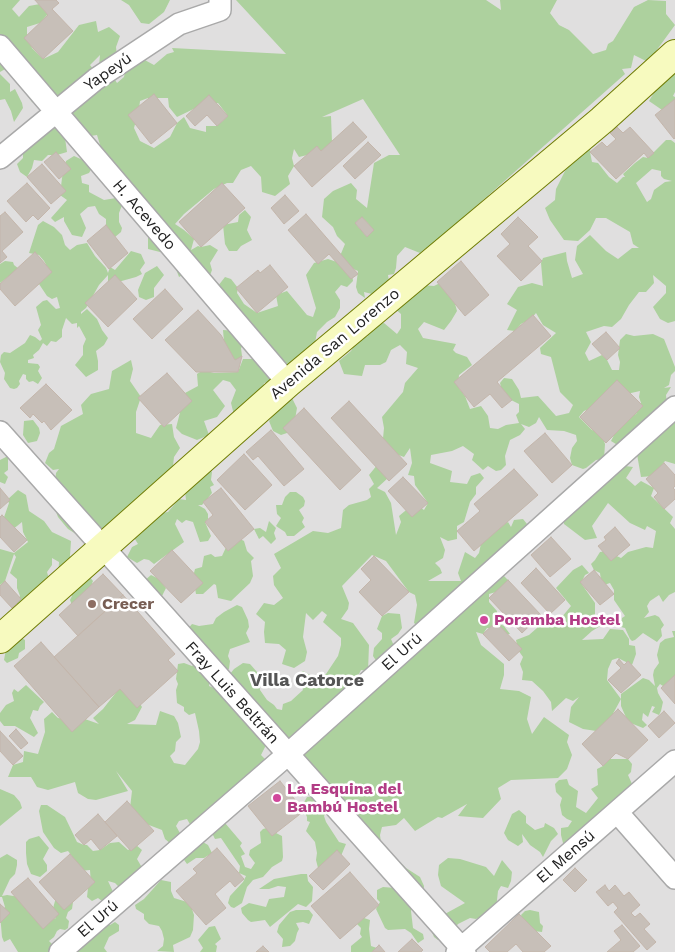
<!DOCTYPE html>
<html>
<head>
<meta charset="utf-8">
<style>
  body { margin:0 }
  canvas { display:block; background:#f2efe9 }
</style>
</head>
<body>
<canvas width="675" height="952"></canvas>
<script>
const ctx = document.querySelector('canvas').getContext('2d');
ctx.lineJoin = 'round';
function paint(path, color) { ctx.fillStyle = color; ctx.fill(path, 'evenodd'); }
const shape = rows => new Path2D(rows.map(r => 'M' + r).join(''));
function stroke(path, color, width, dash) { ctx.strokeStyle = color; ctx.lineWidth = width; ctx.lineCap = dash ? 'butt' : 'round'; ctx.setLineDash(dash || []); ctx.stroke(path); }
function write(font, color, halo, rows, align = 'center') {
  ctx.font = font + ' "Work Sans",sans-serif'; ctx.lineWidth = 5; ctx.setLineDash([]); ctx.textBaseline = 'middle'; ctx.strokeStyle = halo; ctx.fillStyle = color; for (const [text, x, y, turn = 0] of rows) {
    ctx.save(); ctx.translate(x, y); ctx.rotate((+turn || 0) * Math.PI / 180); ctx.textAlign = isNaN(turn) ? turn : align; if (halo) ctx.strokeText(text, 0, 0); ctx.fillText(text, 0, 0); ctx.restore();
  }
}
const residential = shape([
  [0,0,675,0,675,952,0,952]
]);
const forest = shape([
  [0,0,20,0,12,9,19,17,29,6,40,4,47,11,47,15,40,23,27,27,27,35,32,48,43,59,58,52,79,25,96,21,98,32,109,27,120,36,116,47,117,56,99,66,100,55,90,65,96,73,113,77,117,83,124,77,127,62,141,58,154,65,167,54,174,52,172,48,286,54,236,0,486,0,501,10,500,0,557,0,550,13,559,25,569,30,593,54,606,50,608,44,613,41,634,7,648,0,666,1,666,14,675,25,648,62,634,55,631,68,622,69,625,74,465,216,465,222,428,255,426,248,420,253,405,247,397,256,396,268,394,274,388,275,390,288,376,295,364,292,365,298,358,293,356,287,358,271,351,268,340,256,345,244,337,236,333,227,322,217,324,199,333,191,351,183,357,190,356,199,367,208,374,163,389,155,400,155,363,99,322,117,331,116,332,142,324,151,299,157,294,149,292,158,294,166,288,176,290,184,275,196,262,192,261,177,251,166,241,170,233,183,227,183,214,189,184,214,175,224,184,230,194,239,191,250,198,246,201,247,210,245,218,250,210,263,212,270,209,278,188,272,179,277,176,269,177,259,168,254,148,249,148,232,101,148,97,135,84,137,39,105,32,102,27,95,30,88,7,68,0,72],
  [148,98,168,98,169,107,177,117,206,103,218,103,228,116,217,126,206,126,206,132,190,128,184,117,177,123,170,137,154,148,140,141,134,128,139,109,140,101],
  [362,217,374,230,367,237,355,223],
  [121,0,170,0,164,12,149,24,141,23,129,5],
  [675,63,675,92,673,96,675,97,675,111,665,112,649,101,655,91],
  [0,74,10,84,10,92,15,89,22,103,23,108,14,122,11,111,5,99,0,100],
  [53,128,59,130,65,138,67,152,57,155,48,155,42,161,34,160,32,168,27,177,20,172,17,164,23,158,23,149],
  [666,140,671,140,675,143,675,321,668,323,660,319,653,307,666,293,666,286,653,275,654,283,646,292,639,292,629,305,621,319,612,327,604,326,586,332,591,342,585,353,589,361,602,355,607,360,612,370,619,370,620,362,618,355,620,340,626,334,634,336,653,334,664,339,675,367,675,371,671,375,669,385,664,388,671,387,666,395,667,405,675,412,675,464,665,461,653,476,641,477,635,443,624,449,611,441,614,435,614,431,625,418,636,414,641,403,639,397,640,391,631,393,584,411,579,417,592,430,601,433,605,444,604,459,596,460,586,468,583,469,572,465,570,458,572,448,577,441,576,435,564,431,547,430,539,417,536,423,529,427,521,424,525,429,520,435,510,440,505,456,506,465,501,470,496,471,488,466,483,470,472,460,474,454,463,446,452,451,431,455,430,463,452,471,450,482,467,484,471,476,480,473,484,478,476,487,476,494,470,502,464,522,457,526,457,539,448,541,440,537,445,550,443,558,435,563,440,568,442,573,428,581,461,581,458,573,465,552,475,558,479,553,482,539,508,522,511,527,514,520,523,519,527,524,499,571,508,580,496,592,489,594,489,602,497,611,496,622,504,626,510,634,501,635,495,629,487,628,483,634,476,632,481,645,504,664,504,675,500,689,519,691,531,697,527,719,532,734,544,717,569,735,567,742,572,755,567,769,558,778,511,780,498,788,501,799,483,818,458,816,467,804,442,818,438,817,415,831,404,818,396,825,382,827,380,835,382,850,373,860,364,856,353,828,296,776,302,749,422,629,414,623,417,605,415,595,409,592,386,561,372,555,342,586,349,603,348,609,341,619,353,623,369,645,368,671,361,670,357,678,302,738,267,743,261,755,267,761,191,826,187,819,179,821,176,826,181,835,171,844,165,839,162,830,141,822,130,808,132,791,116,771,128,791,96,800,88,799,78,793,75,782,48,790,37,787,31,777,8,777,13,765,23,762,24,751,38,754,45,732,44,719,52,712,58,718,72,720,82,718,99,724,93,718,103,709,125,681,142,707,135,720,127,724,156,725,160,711,174,716,178,723,181,737,176,742,175,751,170,756,174,763,185,765,198,749,200,742,199,731,195,713,189,715,184,711,184,707,177,703,176,690,178,684,176,679,178,664,184,663,192,666,203,657,187,630,192,624,199,626,213,624,216,618,224,612,237,605,242,607,248,620,249,627,246,633,250,642,230,649,228,656,230,661,229,669,220,675,210,678,209,686,223,692,230,674,234,669,243,663,250,664,257,672,260,690,267,700,274,705,277,709,282,710,283,704,291,701,303,690,299,673,303,671,310,675,316,675,326,674,338,656,341,645,341,638,323,622,327,615,322,611,313,620,306,613,303,637,307,652,305,661,294,668,282,664,286,650,279,644,265,643,264,632,265,622,256,614,264,603,274,605,283,598,274,585,273,576,281,568,274,554,313,531,328,533,341,528,343,510,349,505,367,500,371,497,369,489,374,484,369,475,378,464,388,478,377,488,385,492,391,503,396,535,401,522,399,516,411,506,417,505,424,510,428,503,415,485,414,476,408,475,412,463,410,448,404,457,382,449,384,428,382,417,403,392,405,383,418,368,406,364,407,352,400,345,391,350,386,362,380,365,365,365,362,376,344,374,339,361,351,351,357,341,368,336,368,325,384,323,397,334,401,328,401,314,393,307,421,285,434,286,450,278,452,293,457,311,451,321,444,330,424,322,418,329,423,338,456,344,453,350,456,353,467,357,472,365,459,375,458,387,465,396,470,409,481,406,488,416,490,428,498,429,506,425,519,423,516,415,519,412,519,404,507,398,502,391,500,383,504,378,512,379,519,390,521,398,538,396,556,416,569,413,573,405,560,392,551,357,541,354,540,348,556,333,543,325,536,313,531,319,521,324,515,331,507,330,517,310,507,304,518,287,532,283,543,286,541,263,543,258,566,252,567,261,572,278,583,274,575,260,577,246,590,235,606,251,618,259,632,248,639,248,633,244,630,232,606,218,596,218,590,230,578,241,564,240,550,220,545,208,555,200,556,189,571,159,591,146,590,152,592,162,598,163,609,177,617,183,623,177,625,177,623,174,635,163,643,157,648,158],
  [652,169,661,171,661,176,664,179,672,181,665,182,654,190,651,199,647,202,636,183],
  [74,156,83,160,93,166,89,173,81,176,82,183,89,185,89,192,104,200,122,197,124,200,119,213,119,222,122,228,121,232,115,237,109,233,106,225,106,219,99,214,95,206,88,207,80,214,86,228,82,237,72,235,64,221,64,217,55,222,51,218,67,200,60,195,62,178,66,161],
  [245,210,251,217,247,230,252,240,241,246,237,251,229,251,225,244,223,225,238,222,239,215],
  [43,221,54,227,62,235,65,245,70,250,77,245,87,243,95,256,106,268,108,273,110,267,115,270,131,251,141,254,145,263,140,270,142,274,136,277,118,282,108,282,108,275,99,285,86,308,81,312,81,314,87,309,97,319,102,330,108,338,104,345,96,351,98,361,98,370,86,377,75,365,83,355,83,346,86,339,79,326,77,328,77,323,72,324,66,318,62,330,62,337,56,342,51,341,47,346,43,343,39,350,33,355,34,358,28,360,28,363,38,364,40,367,38,371,42,378,38,384,33,381,29,382,26,379,26,375,23,374,19,381,20,384,17,388,14,389,10,388,4,379,5,373,0,362,1,355,4,352,10,353,25,343,30,335,35,337,40,341,42,339,38,330,41,325,36,307,43,301,47,300,56,309,60,308,57,297,52,299,47,296,39,284,48,268,44,261,39,255,29,253,38,225],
  [328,259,343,264,352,274,353,281,347,287,341,285,335,292,340,300,340,308,335,317,327,322,317,332,315,343,269,382,264,383,262,393,234,415,231,403,236,390,230,382,223,380,213,390,225,406,217,417,204,421,209,435,197,440,182,434,176,428,185,393,198,386,197,374,203,370,214,373,238,372,243,359,259,359,246,342,241,348,242,356,236,361,230,355,224,342,223,330,236,331,218,286,225,277,231,279,238,288,237,293,244,304,257,313,278,306,276,295,287,291,307,315,313,317,316,308,306,275,314,263],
  [5,261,13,262,14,265,19,269,0,283,0,264],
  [157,266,164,275,154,288,154,297,146,300,139,297,138,290,145,273],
  [131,360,133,369,130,381,141,397,136,412,136,433,151,438,160,425,172,424,174,437,180,448,174,457,173,466,168,479,167,499,87,541,68,529,58,517,53,504,56,473,59,469,53,470,45,463,49,453,54,449,61,426,83,414,81,405,91,394,109,389,112,371],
  [291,396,297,408,293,431,281,435,273,431,269,421,273,416,269,413],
  [33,420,39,428,40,433,37,441,28,443,23,435,24,421],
  [8,456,8,470,4,473,8,477,5,484,0,482,0,460],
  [617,465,633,467,626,478,635,486,641,481,654,488,651,496,673,517,670,523,675,529,675,592,669,595,663,602,659,595,650,601,647,606,649,612,644,618,655,615,659,617,664,625,661,629,662,636,657,642,643,633,635,640,632,641,630,639,625,628,621,627,622,618,625,616,614,600,614,590,610,583,604,585,601,580,600,573,594,570,591,564,595,560,600,552,606,551,621,558,628,552,646,547,653,548,656,531,647,526,645,530,630,523,608,503,592,526,597,538,585,540,564,524,563,516],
  [207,468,212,472,211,480,214,485,210,487,212,493,202,505,198,505,205,509,208,514,208,519,205,522,211,536,208,541,200,542,193,522,186,520,182,523,177,519,175,524,184,542,154,564,149,560,144,559,137,563,127,557,132,547,138,544,133,536,162,513,168,512,179,499,186,500,185,491],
  [18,490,26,495,29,511,44,521,52,532,71,541,70,556,72,564,88,575,93,581,91,586,72,605,70,600,72,596,70,591,58,578,59,562,52,558,52,565,47,572,51,586,34,618,16,603,20,596,17,588,17,579,10,573,16,557,14,554,5,581,0,585,0,549,14,553,28,542,23,532,22,522,12,530,3,520,9,503,7,500],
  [290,492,296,492,303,497,305,501,304,506,299,510,304,518,302,522,305,527,294,536,287,536,285,532,276,526,281,518,277,514,276,505,282,505,285,497],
  [269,521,276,528,274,533,276,539,271,544,263,536,259,539,254,529,260,528,266,532],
  [240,539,244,541,247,551,254,558,251,561,253,576,250,583,231,601,218,598,216,585,214,584,203,594,196,594,193,577,195,569,202,567,204,556,211,554,215,557,222,556,228,543],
  [582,565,589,573,585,575,581,583,595,603,595,618,602,625,592,631,582,640,603,639,610,629,623,630,629,639,629,645,635,646,636,654,632,665,618,658,612,660,608,669,607,680,621,699,621,694,643,678,649,680,655,686,653,675,654,670,659,663,657,655,660,643,665,639,674,637,672,631,675,631,675,677,670,683,663,686,660,684,657,688,658,693,663,702,661,711,659,715,652,712,655,707,652,706,648,717,643,713,642,720,647,725,643,728,628,722,621,706,621,699,603,732,583,729,569,722,571,707,579,697,573,701,566,698,552,711,551,702,543,691,532,681,522,680,523,672,520,664,523,657,518,650,516,640,529,635,537,628,534,618,543,617,546,626,561,618,571,606,556,588,573,570],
  [151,575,159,579,166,588,161,598,144,581],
  [388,613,400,614,402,628,398,634,391,639,394,646,377,662,373,656,374,648,382,639,382,633,377,629,382,616],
  [20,637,25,640,25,649,19,653,18,658,7,663,4,660,6,649],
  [26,685,44,702,40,706,38,711,33,710,30,718,38,733,34,737,15,726,4,726,0,721,0,713,6,705,14,701,12,693,14,689,18,692],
  [608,759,628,759,632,764,631,772,628,775,632,784,621,797,591,820,591,826,568,847,563,843,561,835,561,828,568,827,572,821,567,819,562,815,560,805,562,798,556,792,555,784,559,780,567,779,569,785,578,791,576,807,586,813,598,798,591,789,598,785,597,769,603,766],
  [0,789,14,795,20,802,22,808,0,826],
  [318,796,328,809,324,816,326,822,339,842,346,844,338,863,318,868,316,860,317,853,315,842,306,831,310,822,307,821,307,817,302,806,307,797],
  [41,805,47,805,65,817,77,842,84,845,87,845,93,851,100,850,110,843,119,842,128,850,136,845,142,850,137,859,144,871,125,889,118,886,115,883,108,881,115,896,109,900,102,901,98,898,92,901,87,897,88,888,91,885,90,870,79,871,71,862,72,856,68,851,61,853,54,848,43,832,39,811],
  [519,810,526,816,526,823,535,830,544,827,545,823,554,828,558,834,551,841,543,857,540,852,530,845,522,834,523,842,518,846,508,840,504,833,512,814],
  [228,816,225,823,242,843,240,846,245,854,241,856,245,867,251,869,255,863,249,855,250,850,261,843,260,832,263,829,271,827,276,833,282,836,283,857,282,861,272,867,263,877,253,880,247,887,242,903,234,908,231,907,228,903,230,896,243,882,246,876,239,873,240,866,221,838,215,839,212,833],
  [39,836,49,848,43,859,47,865,47,871,40,877,31,874,27,864,26,853,26,842,29,839],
  [201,841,208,845,212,853,204,858,196,858,187,864,182,857],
  [7,854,17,860,17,865,15,874,10,879,2,896,7,895,20,897,27,905,26,909,30,913,51,920,56,918,52,912,55,901,73,902,72,909,68,912,66,918,69,921,68,928,65,930,60,929,57,931,54,937,49,941,54,946,48,952,18,952,10,939,4,942,2,937,0,914,5,907,2,897,0,897,0,858],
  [392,854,406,868,420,877,424,886,423,896,443,915,465,903,441,886,438,875,439,865,448,858,460,859,486,867,494,876,502,860,512,872,511,881,508,888,501,886,498,891,496,909,476,919,470,918,458,924,445,940,438,940,434,937,431,930,423,922,424,913,413,904,411,911,413,928,423,934,424,939,418,943,411,933,405,929,388,930,385,928,376,909,380,902,377,899,377,890,383,887,395,888],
  [301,874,307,874,308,881,313,887,312,901,306,907,298,904,270,927,265,920,251,922,248,920,242,913,241,908,249,903,266,907,269,899,284,897,286,887,278,886,269,889,259,889,274,879],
  [161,880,171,882,171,891,174,898,187,902,191,906,194,915,193,930,190,937,173,945,174,952,157,951,163,946,164,939,162,931,159,926,149,924,144,919,144,914,136,909,135,905,144,899],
  [296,910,309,910,313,915,309,924,303,922,296,923,299,929,297,933,295,941,290,946,282,947,283,939,277,932,279,925,290,912],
  [530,910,539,912,540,923,543,926,542,932,533,931,525,925,521,915,525,911],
  [364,918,370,920,369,929,371,946,380,949,381,952,351,952,351,946,362,937,360,934,361,928,357,924],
  [101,919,110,925,115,922,119,925,119,931,109,937,104,948,107,952,70,952],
  [215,926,221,939,215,944,217,946,216,952,200,952,203,948,198,940,209,927]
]);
const building = shape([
  [35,0,56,0,59,3,52,9,73,31,43,59,24,38,48,15,35,0],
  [154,94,177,123,151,144,128,115,154,94],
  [209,95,228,116,217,126,207,115,195,126,186,116,209,95],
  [675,99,675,138,674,139,655,115,675,99],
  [353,122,367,137,312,187,294,166,317,146,321,151,353,122],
  [617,127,623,133,630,127,654,153,648,158,644,153,616,179,590,152,602,142,607,147,616,139,610,133,617,127],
  [368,142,381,155,355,179,343,166,368,142],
  [56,152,71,169,59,179,44,162,56,152],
  [42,164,66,191,51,204,27,177,42,164],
  [27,183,50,208,38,220,33,215,26,222,7,201,27,183],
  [222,183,245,208,201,247,179,222,222,183],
  [285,195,299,211,284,224,271,208,285,195],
  [5,212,23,232,2,251,7,257,0,263,0,216,5,212],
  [306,214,358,274,351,279,329,254,318,264,288,230,306,214],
  [362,217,374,230,367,237,355,223,362,217],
  [518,217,538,237,528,246,542,261,521,281,497,256,510,244,501,234,518,217],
  [106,225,128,253,109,269,87,241,106,225],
  [35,252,52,272,15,306,0,289,0,284,35,252],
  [461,261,489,295,465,316,437,282,461,261],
  [270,265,288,287,257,313,236,288,258,270,260,273,270,265],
  [115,275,137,299,108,327,85,303,115,275],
  [165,289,183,309,152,339,133,319,165,289],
  [198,310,221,335,235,360,242,356,238,372,196,372,165,340,198,310],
  [533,315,551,336,497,382,512,400,502,408,490,394,474,407,454,382,533,315],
  [606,332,620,348,607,360,592,344,606,332],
  [167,373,192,401,164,427,138,398,167,373],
  [617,380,643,406,606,443,580,417,617,380],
  [46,384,72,410,51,430,44,421,42,423,33,414,30,418,20,408,46,384],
  [349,401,407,464,389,481,331,418,349,401],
  [304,408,361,470,340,490,283,428,304,408],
  [271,430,304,469,284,486,258,456,253,460,246,452,271,430],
  [545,433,572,465,552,483,524,451,545,433],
  [244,454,272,485,245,510,217,480,244,454],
  [664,463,675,475,675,486,673,488,675,490,675,499,664,509,654,497,658,493,646,479,664,463],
  [514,469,538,495,474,551,457,531,480,511,474,504,514,469],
  [403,477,428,503,412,517,388,491,403,477],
  [0,488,10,500,0,509,0,488],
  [221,488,254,529,228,551,205,522,213,515,203,502,221,488],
  [2,515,27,540,14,552,0,537,0,517,2,515],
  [615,527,630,545,611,561,598,546,606,540,604,537,615,527],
  [551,537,571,559,550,577,531,555,551,537],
  [172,550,203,583,181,603,150,571,172,550],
  [374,556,409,592,382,616,359,592,371,580,361,569,374,556],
  [536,568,565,600,550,614,521,583,536,568],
  [594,570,614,594,600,605,580,582,594,570],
  [103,574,123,595,78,636,59,615,103,574],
  [508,580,541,615,522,633,489,598,508,580],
  [5,581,21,599,12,608,0,595,0,586,5,581],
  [123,595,175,654,168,660,178,671,137,708,120,689,99,707,54,657,123,595],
  [496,622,522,649,509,661,483,634,496,622],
  [41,642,99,707,72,732,14,666,41,642],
  [619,659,624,665,628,661,641,675,621,693,608,680,621,668,616,663,619,659],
  [675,675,675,704,661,688,675,675],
  [618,709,648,740,628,759,616,753,603,766,582,744,618,709],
  [664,711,675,723,659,738,648,726,664,711],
  [16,729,28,743,21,749,9,736,16,729],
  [0,731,23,756,13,765,0,751,0,731],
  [280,781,304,811,272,836,248,806,280,781],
  [127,801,154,831,131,851,105,822,127,801],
  [98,814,117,836,100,850,91,839,84,845,75,835,98,814],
  [217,848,244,879,235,887,230,881,215,894,226,908,206,925,176,891,197,873,193,869,217,848],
  [337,850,350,864,323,890,309,876,337,850],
  [70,854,95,882,64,910,39,882,70,854],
  [575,868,587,880,575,892,563,880,575,868],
  [350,872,379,905,340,939,311,906,350,872],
  [28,878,59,914,43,929,11,892,28,878],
  [605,885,609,891,615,885,624,896,629,892,640,905,631,913,635,917,640,913,650,924,644,929,656,942,647,950,614,912,618,908,613,902,608,906,596,892,605,885],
  [0,904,10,913,0,923,0,904],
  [519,914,551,946,544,952,523,952,516,944,507,952,490,952,485,947,519,914],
  [622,925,640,946,633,952,607,952,621,940,614,931,622,925],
  [412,939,423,950,421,952,398,952,412,939],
  [379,945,385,952,372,952,379,945],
  [263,946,269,952,256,952,263,946]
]);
const street = shape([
  [0,46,288,383],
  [0,158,96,79,179,24,220,10,220,0],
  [0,432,465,952],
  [617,812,675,878],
  [60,952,287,755,675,407],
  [457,952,675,761]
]);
const secondary = shape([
  [0,639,288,383,602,120,675,54]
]);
const markers = [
  [92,604,5,"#8d6e63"],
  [484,620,5,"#d1479c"],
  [277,798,5,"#d1479c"]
];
const streetNames = [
  ["Yapeyú",108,72,-35],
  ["H. Acevedo",144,215,49],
  ["Avenida San Lorenzo",335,344,-40],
  ["El Urú",402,652,-42],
  ["Fray Luis Beltrán",232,693,48],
  ["El Mensú",566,857,-41],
  ["El Urú",98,919,-41]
];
const educationNames = [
  ["Crecer",102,604]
];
const hotelNames = [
  ["Poramba Hostel",494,620],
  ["La Esquina del",287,789],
  ["Bambú Hostel",287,807]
];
const neighbourhoodNames = [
  ["Villa Catorce",307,681]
];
paint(residential, '#e0dfdf');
paint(forest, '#add19e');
paint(building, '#c7bfb8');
stroke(building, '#c4b6ab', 1);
stroke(street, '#a9a9a9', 24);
stroke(secondary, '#707d05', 30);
stroke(street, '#fff', 21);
stroke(secondary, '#f7fabf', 28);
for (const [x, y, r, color] of markers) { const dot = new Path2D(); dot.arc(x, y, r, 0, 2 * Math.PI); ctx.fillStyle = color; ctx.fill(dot); stroke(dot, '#fff', 2); }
write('16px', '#222', '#fff', streetNames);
write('bold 16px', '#785e54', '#fff', educationNames, 'left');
write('bold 16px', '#b23c85', '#fff', hotelNames, 'left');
write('bold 18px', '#555', '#fff', neighbourhoodNames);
</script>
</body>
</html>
